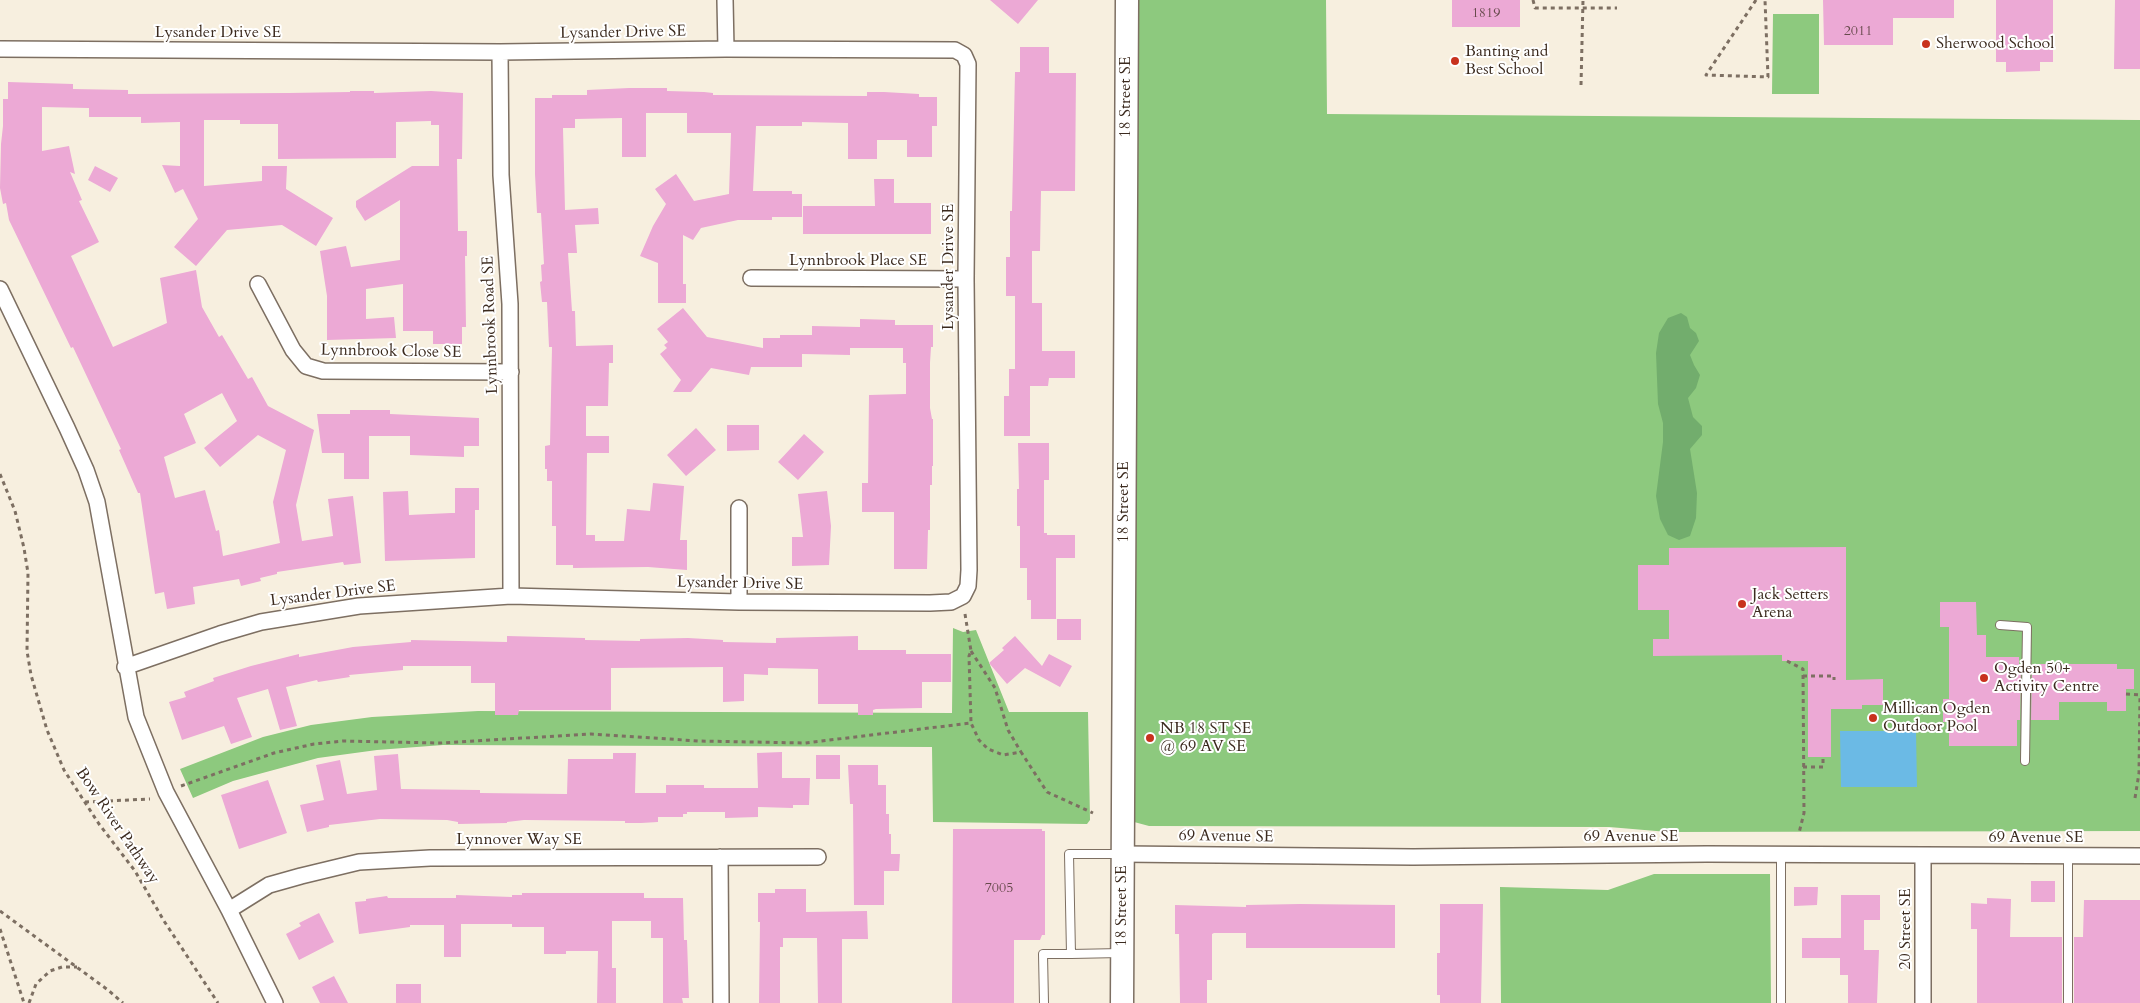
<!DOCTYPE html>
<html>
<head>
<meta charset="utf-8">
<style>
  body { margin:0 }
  canvas { display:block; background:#f7efdf }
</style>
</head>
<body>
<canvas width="2140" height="1003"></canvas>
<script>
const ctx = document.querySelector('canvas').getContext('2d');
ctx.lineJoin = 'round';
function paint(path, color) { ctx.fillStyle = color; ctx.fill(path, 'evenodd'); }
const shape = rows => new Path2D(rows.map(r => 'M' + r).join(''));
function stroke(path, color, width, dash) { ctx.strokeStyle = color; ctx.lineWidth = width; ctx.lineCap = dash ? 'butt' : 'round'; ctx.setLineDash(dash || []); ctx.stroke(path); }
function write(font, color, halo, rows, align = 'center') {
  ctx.font = font + ' Cardo,serif'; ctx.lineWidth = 4; ctx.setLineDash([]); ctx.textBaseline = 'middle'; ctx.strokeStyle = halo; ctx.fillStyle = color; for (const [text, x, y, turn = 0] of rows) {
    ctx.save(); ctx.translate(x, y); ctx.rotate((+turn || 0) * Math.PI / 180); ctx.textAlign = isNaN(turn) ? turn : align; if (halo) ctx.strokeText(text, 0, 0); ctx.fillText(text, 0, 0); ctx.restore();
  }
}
const green = shape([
  [1127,0,1326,0,1327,114,2140,120,2140,831,1668,832,1609,827,1149,826,1123,819],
  [1773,14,1819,14,1819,94,1772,94],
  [953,628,963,632,976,630,1009,712,1088,712,1090,820,1087,824,933,822,932,747,443,745,377,750,318,758,233,781,193,798,180,769,263,737,311,725,372,717,478,711,952,713],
  [1654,874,1770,874,1771,1003,1501,1003,1500,887,1608,890]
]);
const forest = shape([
  [1681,313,1687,317,1690,328,1696,333,1699,341,1690,355,1694,365,1700,375,1696,388,1688,398,1693,417,1702,426,1702,435,1690,449,1697,493,1696,518,1690,536,1679,540,1668,535,1660,519,1656,496,1663,442,1663,423,1658,404,1656,353,1659,333,1668,318]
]);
const water = shape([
  [1840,731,1916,731,1917,787,1841,787]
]);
const building = shape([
  [990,0,1038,0,1018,24],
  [1452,0,1520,0,1520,27,1452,27],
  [1823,0,1954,0,1954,18,1893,18,1893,45,1824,45],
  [1996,0,2053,0,2053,62,2040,62,2040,71,2006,72,2006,62,1996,62],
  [2115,0,2140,0,2140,69,2114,69],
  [1020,47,1049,47,1049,73,1076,73,1075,191,1041,191,1040,251,1032,251,1032,303,1042,303,1042,351,1075,351,1075,378,1049,378,1048,386,1030,386,1030,436,1004,436,1004,396,1009,396,1009,369,1015,369,1015,296,1006,296,1006,257,1010,257,1010,211,1012,211,1015,72,1020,72],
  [8,82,73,84,73,89,128,90,128,94,288,93,350,92,350,91,374,91,374,93,431,91,463,93,462,159,457,159,458,231,467,231,467,256,465,256,466,327,462,327,462,344,433,344,433,331,403,331,403,284,366,289,366,319,394,317,396,338,327,340,327,296,320,251,346,246,351,267,400,260,400,200,365,221,356,207,356,201,412,166,439,166,439,125,431,125,431,121,396,122,396,158,278,159,278,124,240,124,240,120,204,120,204,186,262,181,262,166,287,166,286,189,333,218,316,246,282,225,227,230,196,266,174,247,198,219,183,189,175,193,162,165,180,166,180,122,141,123,141,117,89,117,89,108,42,107,42,151,69,146,75,174,70,172,82,200,79,201,99,242,71,256,113,347,167,323,160,278,196,270,202,307,219,337,222,335,248,379,252,377,268,406,314,430,296,505,302,541,333,536,328,499,353,496,361,563,344,565,343,562,277,572,277,574,260,578,261,581,241,586,239,579,193,587,195,604,167,609,164,592,155,594,140,493,138,493,119,450,121,449,73,347,71,348,9,220,6,203,3,204,0,188,1,144,3,126,3,99,8,99],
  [222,393,237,421,204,448,220,467,258,435,286,450,273,502,280,543,223,556,219,530,216,531,205,490,175,498,164,457,196,443,184,414],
  [629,88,667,88,667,91,704,92,713,93,713,95,867,96,867,92,884,92,919,94,919,97,937,97,937,126,932,126,932,157,907,157,907,140,877,140,877,159,848,159,848,123,802,122,802,126,756,126,753,191,792,191,792,194,802,194,802,217,772,217,772,220,738,220,701,228,693,240,683,235,683,284,686,284,686,303,658,303,658,263,640,256,653,226,666,204,655,189,676,174,694,201,729,194,731,133,687,133,687,113,646,113,646,157,622,157,622,118,575,119,575,128,563,128,565,210,598,208,599,224,575,225,577,253,568,253,572,311,575,311,576,346,613,345,613,363,609,363,608,406,586,406,586,436,609,436,609,453,587,453,586,535,595,535,595,541,624,541,627,509,650,511,653,483,684,486,680,540,687,540,687,570,648,567,573,568,573,565,556,565,556,526,552,526,552,481,547,481,547,469,545,469,545,446,550,445,552,347,549,347,547,302,542,302,540,282,542,281,541,265,544,264,541,213,537,213,535,174,535,98,552,98,552,95,587,95,587,90],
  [95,166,118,178,110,192,88,180],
  [874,179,894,179,894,203,931,203,931,234,803,234,803,206,875,206],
  [683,308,707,337,763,348,763,338,780,338,780,335,812,335,812,326,860,327,860,319,895,320,895,325,933,325,933,347,931,347,930,363,930,408,932,419,933,419,933,466,932,466,932,485,930,485,930,530,928,530,927,569,894,569,894,512,862,512,862,483,868,483,869,395,906,394,906,363,903,363,903,348,850,348,850,355,802,354,802,367,751,367,749,375,711,368,691,392,673,392,681,380,660,354,667,348,664,345,668,342,657,329],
  [350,410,390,410,390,414,479,418,479,446,464,446,464,457,410,455,410,436,369,436,369,479,344,479,344,453,322,453,317,414,350,414],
  [727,425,759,425,759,450,727,451],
  [696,428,716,450,686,476,667,455],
  [804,434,824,452,798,480,778,462],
  [1018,443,1049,443,1049,480,1044,480,1044,533,1047,533,1047,535,1075,535,1075,558,1056,558,1056,619,1031,619,1031,600,1027,600,1027,568,1020,568,1020,526,1017,526,1017,489,1019,489],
  [455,488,479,488,479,510,475,510,475,558,385,561,383,492,408,491,409,515,451,513,455,513],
  [827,491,831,526,829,565,792,566,792,537,803,537,798,494],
  [1846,547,1846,680,1883,679,1883,705,1862,705,1862,709,1831,709,1831,757,1808,757,1808,661,1782,661,1782,655,1653,656,1653,639,1669,639,1669,610,1638,610,1638,565,1669,565,1669,548],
  [1940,602,1976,602,1977,635,1986,635,1986,657,2019,657,2019,664,2021,664,2020,720,2017,720,2017,746,1949,746,1949,722,1943,722,1943,699,1949,699,1949,627,1940,627],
  [1057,619,1081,619,1081,640,1057,640],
  [507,636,585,638,585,640,640,641,640,639,688,638,723,640,723,642,776,643,776,638,858,636,858,650,906,650,906,654,951,654,951,682,922,682,922,708,876,709,873,710,873,715,858,715,858,704,818,704,818,669,768,668,768,675,744,674,744,701,723,702,723,667,611,668,611,710,519,710,518,715,495,715,495,683,471,683,471,666,403,666,403,670,349,675,350,677,318,682,317,680,286,687,297,726,280,730,268,689,237,698,252,737,231,744,224,726,182,740,169,702,186,697,184,692,214,681,213,678,251,666,299,654,299,657,353,647,411,642,411,640,507,642],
  [1015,636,1042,666,1049,654,1072,666,1060,687,1025,668,1007,684,989,663,1004,650,1002,648],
  [2032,664,2117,664,2117,669,2134,669,2134,689,2126,689,2126,711,2107,711,2107,702,2059,702,2059,720,2031,720],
  [782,752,782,778,810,778,809,805,793,805,793,808,758,807,758,817,725,818,725,812,687,812,687,814,683,814,683,817,658,817,658,822,641,823,625,823,625,821,524,820,507,822,507,823,458,824,458,822,447,820,380,819,329,825,329,827,307,832,300,805,324,800,316,765,340,760,347,794,377,790,374,756,398,754,401,789,480,790,480,793,567,794,568,759,613,759,613,753,636,753,635,793,666,793,666,785,704,785,704,788,758,788,757,753],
  [816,755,840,755,840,779,816,779],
  [848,765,878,765,878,785,886,785,886,814,889,814,889,834,891,834,891,854,900,854,899,871,884,871,884,905,854,905,853,804,850,804],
  [268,780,287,833,239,849,221,795],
  [953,829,1042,829,1042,831,1045,831,1045,935,1042,935,1040,940,1014,940,1014,1003,952,1003],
  [2031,881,2055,881,2055,902,2031,902],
  [1794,887,1818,887,1817,905,1794,906],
  [775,889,806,889,806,912,867,911,868,939,842,939,842,1003,818,1003,817,938,783,938,783,947,780,947,780,1003,759,1003,760,922,758,922,758,893,775,893],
  [522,893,644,893,644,898,683,898,684,940,687,940,689,998,682,998,683,1003,663,1003,663,938,651,938,651,921,612,921,612,968,616,968,616,1003,597,1003,598,951,566,951,566,954,544,954,544,927,512,927,512,924,461,924,461,957,444,957,444,925,410,925,410,927,359,934,355,902,366,901,366,899,387,896,388,898,456,898,456,895,512,897,512,895,522,895],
  [1841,895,1880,895,1880,920,1864,920,1864,950,1879,950,1877,1003,1848,1003,1848,975,1840,975,1840,958,1802,958,1802,938,1841,938],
  [1987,898,2011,899,2010,937,2062,937,2062,1003,1977,1003,1977,929,1971,929,1971,903,1987,904],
  [2084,900,2140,900,2140,1003,2074,1003,2074,937,2083,937],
  [1300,904,1395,905,1395,948,1246,948,1246,933,1214,933,1212,934,1212,980,1207,980,1207,1003,1180,1003,1179,934,1175,934,1175,905,1246,907,1246,905],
  [1440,904,1483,904,1481,1003,1440,1003,1440,995,1437,995,1437,953,1440,953],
  [319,913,334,942,299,960,286,934,301,926,299,923],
  [334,976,348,1003,320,1003,312,987],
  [396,984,421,984,421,1003,396,1003]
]);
const path = shape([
  [1533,0,1535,8,1617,8],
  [1756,0,1706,75,1768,77,1765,0],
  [1581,85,1583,0],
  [0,474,15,511,24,548,28,573,27,651,31,675,47,730,64,770,99,824,135,871,164,921,218,1003],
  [965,614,971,651,969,656,971,723],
  [971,651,995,688,1008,730,1021,752],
  [1787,661,1803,669,1804,813,1799,833],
  [1803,676,1834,676,1834,680],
  [2126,694,2140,695],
  [1803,767,1823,767,1823,757],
  [181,786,274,753,314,744,343,741,440,743,591,734,699,741,805,743,971,723,979,740,988,749,1003,755,1021,752,1047,792,1093,813],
  [2135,798,2139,773,2140,695],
  [85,802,150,799],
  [0,911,108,990,123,1003],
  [0,929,24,1003],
  [29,1003,36,984,50,971,62,967,77,967]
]);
const lane = shape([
  [2000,625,2027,627,2025,761],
  [2068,855,2068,1003],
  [1071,954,1121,953],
  [1044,1003,1043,954,1071,954,1069,854,1120,854],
  [1781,1003,1781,855]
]);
const street = shape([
  [725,0,726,49],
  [0,49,500,52,726,49,955,50,964,55,968,64,966,279,969,570,968,586,963,596,951,602,930,603,739,602,511,596,359,606,261,622,220,634,125,667],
  [500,52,501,175,510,304,511,596],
  [751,278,966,279],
  [258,284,293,350,306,366,323,371,511,372],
  [0,289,67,428,86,470,97,502,136,717,166,792,229,910,275,1003],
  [739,602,739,508],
  [1122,854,1413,857,1707,854,2140,856],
  [1923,855,1923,1003],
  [720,857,721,1003],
  [229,910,269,885,301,876,359,862,430,858,818,857]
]);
const secondary = shape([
  [1122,1003,1127,0]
]);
const markers = [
  [1926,44,5,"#c8321e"],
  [1455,61,5,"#c8321e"],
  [1742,604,5,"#c8321e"],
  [1984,678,5,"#c8321e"],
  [1873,718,5,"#c8321e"],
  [1150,738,5,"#c8321e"]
];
const numberNames = [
  ["1819",1486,14],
  ["2011",1858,32],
  ["7005",999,889]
];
const streetNames = [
  ["Lysander Drive SE",218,33],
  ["Lysander Drive SE",623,33,-1],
  ["18 Street SE",1126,97,-90],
  ["Lynnbrook Place SE",858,261],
  ["Lysander Drive SE",949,267,-90],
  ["Lynnbrook Road SE",491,325,-92],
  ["Lynnbrook Close SE",391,352,1],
  ["18 Street SE",1124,502,-90],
  ["Lysander Drive SE",740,584,1],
  ["Lysander Drive SE",333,594,-7],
  ["Bow River Pathway",117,826,56],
  ["69 Avenue SE",1226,837,1],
  ["69 Avenue SE",1631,837],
  ["69 Avenue SE",2036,838],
  ["Lynnover Way SE",519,840],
  ["18 Street SE",1122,906,-90],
  ["20 Street SE",1906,929,-90]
];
const poiNames = [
  ["Sherwood School",1936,44],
  ["Banting and",1465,52],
  ["Best School",1465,70],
  ["Jack Setters",1752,595],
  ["Arena",1752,613],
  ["Ogden 50+",1994,669],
  ["Activity Centre",1994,687],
  ["Millican Ogden",1883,709],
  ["Outdoor Pool",1883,727],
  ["NB 18 ST SE",1160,729],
  ["@ 69 AV SE",1160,747]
];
paint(green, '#8dc97e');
paint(forest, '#72ad6d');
paint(water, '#6bbae5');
paint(building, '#eca9d5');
stroke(lane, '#7d6f62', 10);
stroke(street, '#7d6f62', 18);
stroke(secondary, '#7d6f62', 25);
stroke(path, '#7d6f62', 3, [4, 4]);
stroke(lane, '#fff', 8);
stroke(street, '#fff', 15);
stroke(secondary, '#fff', 22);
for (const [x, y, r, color] of markers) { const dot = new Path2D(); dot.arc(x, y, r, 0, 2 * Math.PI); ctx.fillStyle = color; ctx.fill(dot); stroke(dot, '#fff', 2); }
write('14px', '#674a4c', null, numberNames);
write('16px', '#3b2a1e', '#fff', streetNames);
write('16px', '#3b2a1e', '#fff', poiNames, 'left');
</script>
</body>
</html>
